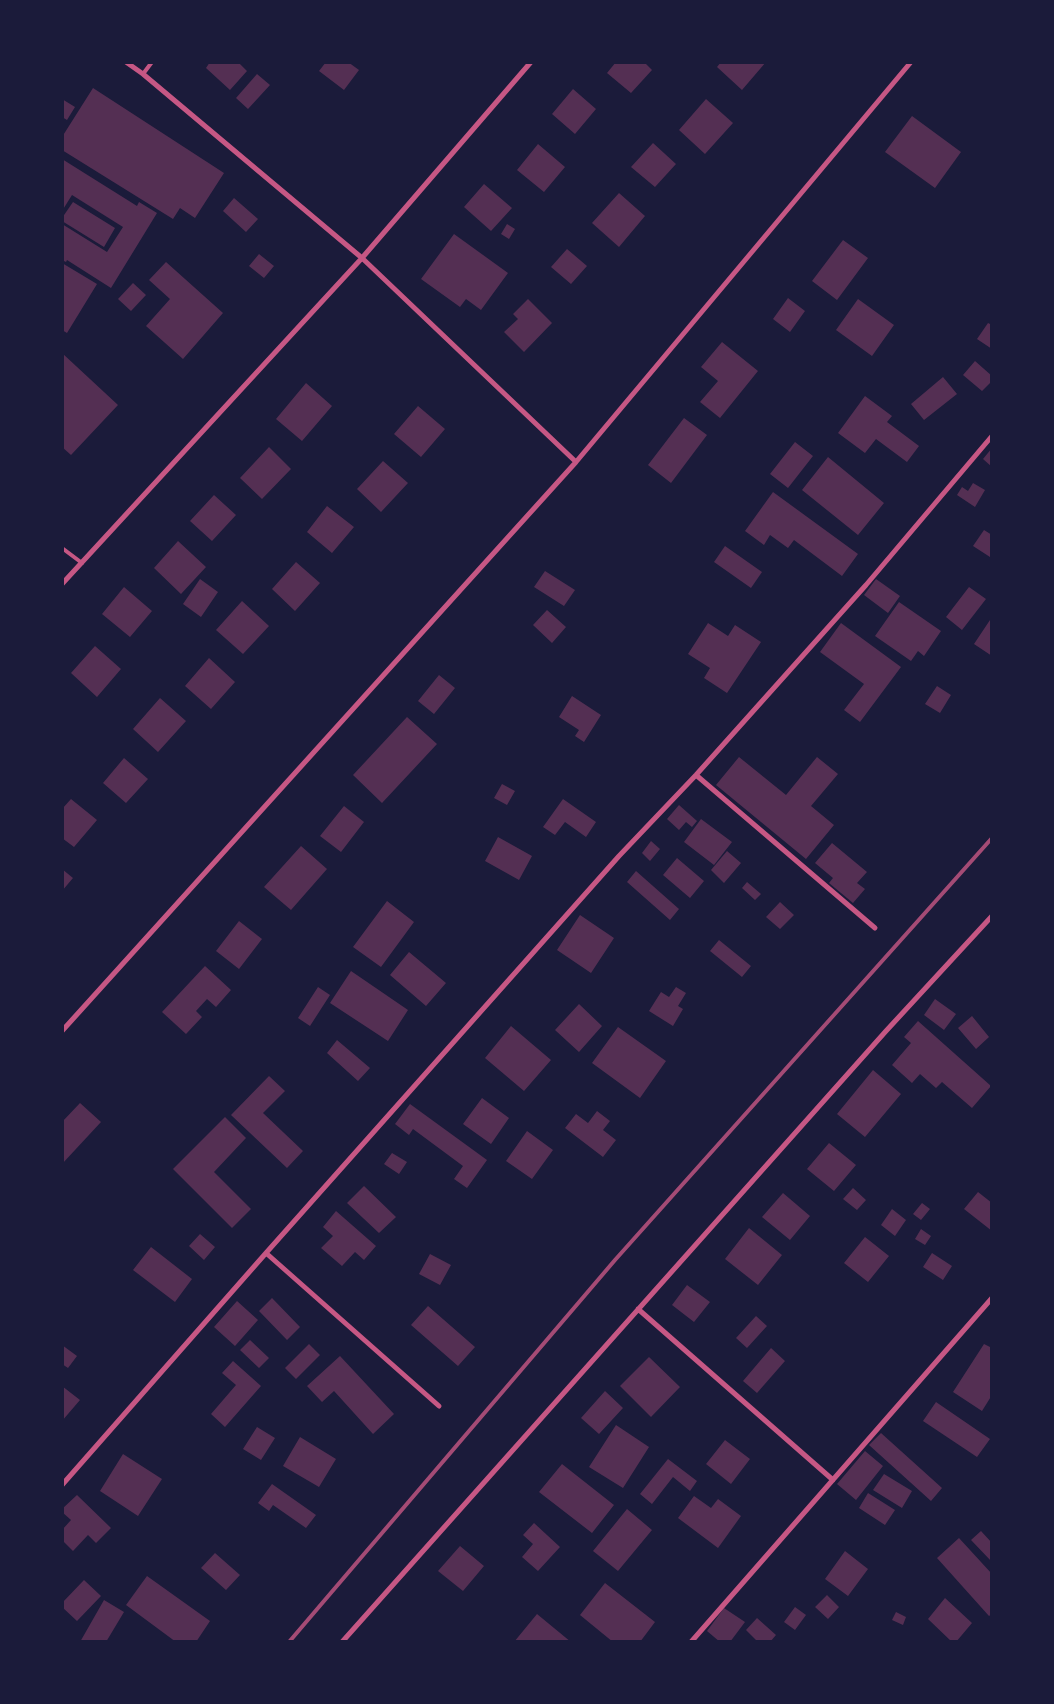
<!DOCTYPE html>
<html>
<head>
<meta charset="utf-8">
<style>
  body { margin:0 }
  #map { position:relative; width:1054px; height:1704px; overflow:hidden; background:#1b1b3a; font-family:"DejaVu Sans",sans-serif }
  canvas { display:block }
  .frame { position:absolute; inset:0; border:64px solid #1b1b3a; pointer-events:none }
</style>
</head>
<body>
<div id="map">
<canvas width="1054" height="1704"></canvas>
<div class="frame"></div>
</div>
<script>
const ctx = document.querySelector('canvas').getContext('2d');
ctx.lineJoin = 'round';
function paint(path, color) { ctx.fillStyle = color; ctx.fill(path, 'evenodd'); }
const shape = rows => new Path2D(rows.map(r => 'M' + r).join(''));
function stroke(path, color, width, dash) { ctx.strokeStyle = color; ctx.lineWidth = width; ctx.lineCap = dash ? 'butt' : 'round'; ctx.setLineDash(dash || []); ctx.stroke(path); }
const building = shape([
  [210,62,238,62,247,71,230,90,206,68],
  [326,62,348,62,359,70,344,90,319,71],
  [616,62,644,62,652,70,631,93,607,73],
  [721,62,766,62,742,90,717,67],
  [257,74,270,85,248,109,236,98],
  [93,88,224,173,195,218,180,208,173,219,62,150,62,137],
  [573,89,596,109,575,134,552,114],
  [62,99,75,107,67,120,62,117],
  [706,99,733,123,705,154,679,130],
  [912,116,961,152,935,188,885,152],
  [653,143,676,164,655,187,631,167],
  [538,144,565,167,544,192,517,170],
  [62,159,137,206,139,202,157,213,111,288,67,260,66,262,62,260,62,224,107,252,123,227,72,195,62,211],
  [484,184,512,208,491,231,464,207],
  [619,193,645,216,619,247,592,223],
  [234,198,258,219,246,232,223,211],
  [73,202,115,228,104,247,62,221,62,218],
  [507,224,515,229,509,239,501,234],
  [454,234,508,273,481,310,466,299,460,307,421,279],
  [843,240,868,258,837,300,812,281],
  [567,249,587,266,571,284,551,267],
  [259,254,274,266,264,278,249,266],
  [166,262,223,313,183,359,146,326,170,299,149,280],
  [62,263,97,284,67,333,62,330],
  [133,283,146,295,131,311,118,299],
  [788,298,805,311,790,332,773,319],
  [528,299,552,323,524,352,504,332,518,319,513,314],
  [858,299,894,325,872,356,836,330],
  [988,323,992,325,992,349,977,339],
  [722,342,758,371,720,418,700,402,718,381,701,367],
  [62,353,118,405,71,455,62,447],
  [975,361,992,376,992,381,982,391,963,375],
  [943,377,957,394,924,420,911,404],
  [306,383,332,406,302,441,276,419],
  [865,396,892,416,887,422,919,446,907,462,876,439,865,453,838,433],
  [418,406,445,429,421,457,394,434],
  [684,418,707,435,671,483,648,465],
  [795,442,813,456,788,488,770,474],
  [269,447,291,469,262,499,240,478],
  [992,448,992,467,983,459],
  [828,457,884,503,858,535,802,490],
  [383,461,408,483,381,512,357,489],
  [973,483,985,490,975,507,957,495,962,487,968,491],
  [773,492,858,554,842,576,794,540,788,548,770,535,764,545,745,531],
  [214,495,236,515,212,541,190,521],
  [327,506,354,527,332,553,307,532],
  [984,530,992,535,992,555,990,557,973,546],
  [178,541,206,567,181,594,154,568],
  [725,546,762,572,751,588,714,562],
  [296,562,320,583,295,611,272,589],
  [545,571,575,590,564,606,534,587],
  [200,579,218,592,201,617,183,604],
  [876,579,900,596,888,613,864,595],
  [124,587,152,611,130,637,102,614],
  [969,587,986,599,962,630,946,617],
  [242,601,269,626,243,654,216,630],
  [899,602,941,631,924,656,918,651,911,661,875,636],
  [547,610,566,627,552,643,533,625],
  [992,617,992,656,974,644],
  [708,623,728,636,735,625,761,642,727,693,704,678,710,668,688,654],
  [841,623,901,667,860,722,844,710,864,684,820,652],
  [95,646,121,669,97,697,71,673],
  [209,658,235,682,211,709,185,686],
  [439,675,455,688,434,714,418,701],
  [937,686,951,695,940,713,925,704],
  [572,696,601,715,584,742,575,736,579,730,559,717],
  [160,698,186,721,158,752,133,729],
  [407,717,437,744,382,803,353,775],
  [739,757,786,795,817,757,838,774,811,806,834,825,806,859,716,785],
  [124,758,148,779,126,803,103,783],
  [502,784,515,791,507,805,494,798],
  [71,799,97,820,74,847,62,838,62,809],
  [563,799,596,822,586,837,565,822,555,835,543,827],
  [679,805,697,821,692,827,686,822,679,830,667,819],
  [344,806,364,822,341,852,320,836],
  [701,819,732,842,714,865,684,842],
  [498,837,532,856,519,880,485,861],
  [651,841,660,849,650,861,642,853],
  [832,843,867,872,857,883,865,889,853,903,829,883,833,878,815,863],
  [301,846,327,869,291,910,264,887],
  [727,851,741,863,724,883,711,870],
  [677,858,704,881,690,898,663,875],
  [62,869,73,878,62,891],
  [636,871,679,909,670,920,627,882],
  [747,882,761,894,755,900,742,888],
  [387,901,414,922,381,967,353,947],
  [780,902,794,915,780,929,766,917],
  [580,915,614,938,591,973,557,950],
  [239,921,262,939,239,969,216,951],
  [719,940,751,966,742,977,710,951],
  [409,952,446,983,426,1006,390,975],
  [205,966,231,990,216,1007,207,999,196,1011,202,1017,186,1034,162,1012],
  [351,971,408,1010,388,1041,330,1003],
  [318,987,330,995,310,1026,298,1018],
  [676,987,686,993,678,1006,683,1009,673,1026,649,1011,661,992,669,997],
  [935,999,956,1014,944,1030,924,1015],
  [579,1004,602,1026,579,1052,555,1030],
  [972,1016,989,1037,976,1049,958,1028],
  [918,1021,991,1086,972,1108,942,1082,936,1088,920,1074,912,1083,892,1065,911,1043,904,1037],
  [511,1026,551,1060,524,1091,485,1058],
  [618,1027,666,1061,640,1098,592,1063],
  [337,1040,370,1068,358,1081,327,1053],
  [873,1070,901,1094,865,1137,837,1114],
  [269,1076,285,1091,263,1113,303,1151,287,1168,231,1115],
  [482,1098,509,1118,491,1144,463,1124],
  [80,1103,101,1122,62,1164,62,1122],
  [410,1104,487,1160,467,1188,454,1179,463,1166,413,1129,409,1135,395,1124],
  [597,1111,610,1121,603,1130,616,1140,603,1157,565,1128,576,1114,588,1123],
  [225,1117,246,1138,214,1172,251,1209,232,1228,173,1169],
  [527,1131,553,1150,532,1179,506,1161],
  [829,1143,856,1165,834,1191,807,1169],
  [392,1153,407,1162,399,1174,384,1164],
  [364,1186,396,1217,379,1233,347,1203],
  [853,1188,866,1200,857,1210,843,1199],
  [978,1192,992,1203,992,1231,964,1209],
  [783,1193,810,1216,790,1240,762,1217],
  [922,1203,930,1209,921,1220,913,1214],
  [892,1209,906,1220,895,1236,881,1225],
  [336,1211,376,1246,364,1260,355,1252,342,1266,321,1248,333,1236,323,1227],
  [749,1228,782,1255,758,1285,725,1259],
  [921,1229,931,1236,925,1245,915,1239],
  [200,1234,215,1247,204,1260,189,1246],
  [865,1237,889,1256,868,1282,844,1263],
  [151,1247,192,1279,175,1302,133,1270],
  [932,1253,952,1266,943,1280,923,1267],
  [430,1254,451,1265,440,1285,419,1274],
  [687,1285,710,1302,694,1322,672,1305],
  [272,1298,300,1327,287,1340,259,1311],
  [237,1301,258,1320,235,1346,214,1327],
  [428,1306,475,1347,458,1366,411,1325],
  [756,1316,767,1326,747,1348,736,1338],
  [250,1340,269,1358,259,1368,240,1350],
  [309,1344,320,1355,296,1379,285,1368],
  [984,1344,992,1348,992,1395,982,1411,953,1392],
  [62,1345,77,1356,68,1368,62,1364],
  [771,1348,785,1361,757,1393,743,1381],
  [340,1356,394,1414,373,1434,334,1391,322,1402,307,1386],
  [649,1357,680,1387,651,1417,620,1386],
  [233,1361,261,1386,225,1427,211,1414,236,1385,222,1373],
  [62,1386,80,1400,62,1421],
  [605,1391,623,1408,599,1434,581,1418],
  [936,1402,990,1439,977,1457,923,1421],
  [616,1425,649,1447,623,1488,589,1467],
  [257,1427,275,1438,261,1460,243,1449],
  [881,1433,942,1488,931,1501,869,1445],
  [300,1437,336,1459,319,1487,283,1466],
  [725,1440,750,1459,731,1484,706,1464],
  [865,1451,883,1466,856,1500,837,1484],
  [123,1454,162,1479,138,1516,100,1491],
  [668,1459,697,1481,690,1491,673,1477,652,1504,640,1494],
  [562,1464,614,1505,592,1533,539,1492],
  [884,1474,912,1491,902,1508,873,1490],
  [272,1484,316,1515,306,1528,273,1505,269,1511,258,1503],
  [868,1493,895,1510,885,1525,859,1508],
  [77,1495,111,1528,96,1543,88,1535,73,1551,62,1540,62,1530,71,1520,62,1512,62,1509],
  [694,1496,711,1508,718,1499,741,1516,718,1548,678,1518],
  [627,1509,652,1530,618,1571,593,1551],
  [534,1523,560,1547,538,1571,522,1557,533,1544,523,1535],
  [981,1531,992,1543,992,1562,971,1540],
  [959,1538,992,1574,992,1614,989,1616,937,1558],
  [460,1546,484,1566,463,1591,438,1571],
  [845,1551,868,1569,848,1596,825,1579],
  [215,1553,240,1575,226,1590,201,1568],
  [147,1576,210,1621,196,1642,176,1642,126,1605],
  [84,1580,101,1596,77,1621,62,1607,62,1603],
  [605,1583,655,1622,640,1642,613,1642,580,1615],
  [827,1595,839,1607,828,1619,815,1607],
  [945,1598,972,1623,956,1642,952,1642,928,1619],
  [104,1600,124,1612,106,1642,80,1642],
  [795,1607,806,1615,795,1630,784,1622],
  [724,1608,745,1622,730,1642,720,1642,707,1631],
  [896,1612,906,1617,903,1625,892,1620],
  [537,1614,571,1642,514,1642],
  [757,1618,776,1635,770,1642,758,1642,746,1630]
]);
const service = shape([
  [143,74,152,62],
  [62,548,82,563]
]);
const minor = shape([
  [126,62,143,74,362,258,576,462],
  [62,584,362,258,531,62],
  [696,775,875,928],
  [62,1031,576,462,911,62],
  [266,1253,439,1406],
  [638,1309,833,1480],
  [62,1485,266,1253,619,856,696,775,866,585,992,436],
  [342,1642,886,1031,992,916],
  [691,1642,992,1298]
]);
const rail = shape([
  [289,1642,615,1260,992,838]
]);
paint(building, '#542f53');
stroke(service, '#c65784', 4);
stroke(minor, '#c65784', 5);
stroke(rail, '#a44b75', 4);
</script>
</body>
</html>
